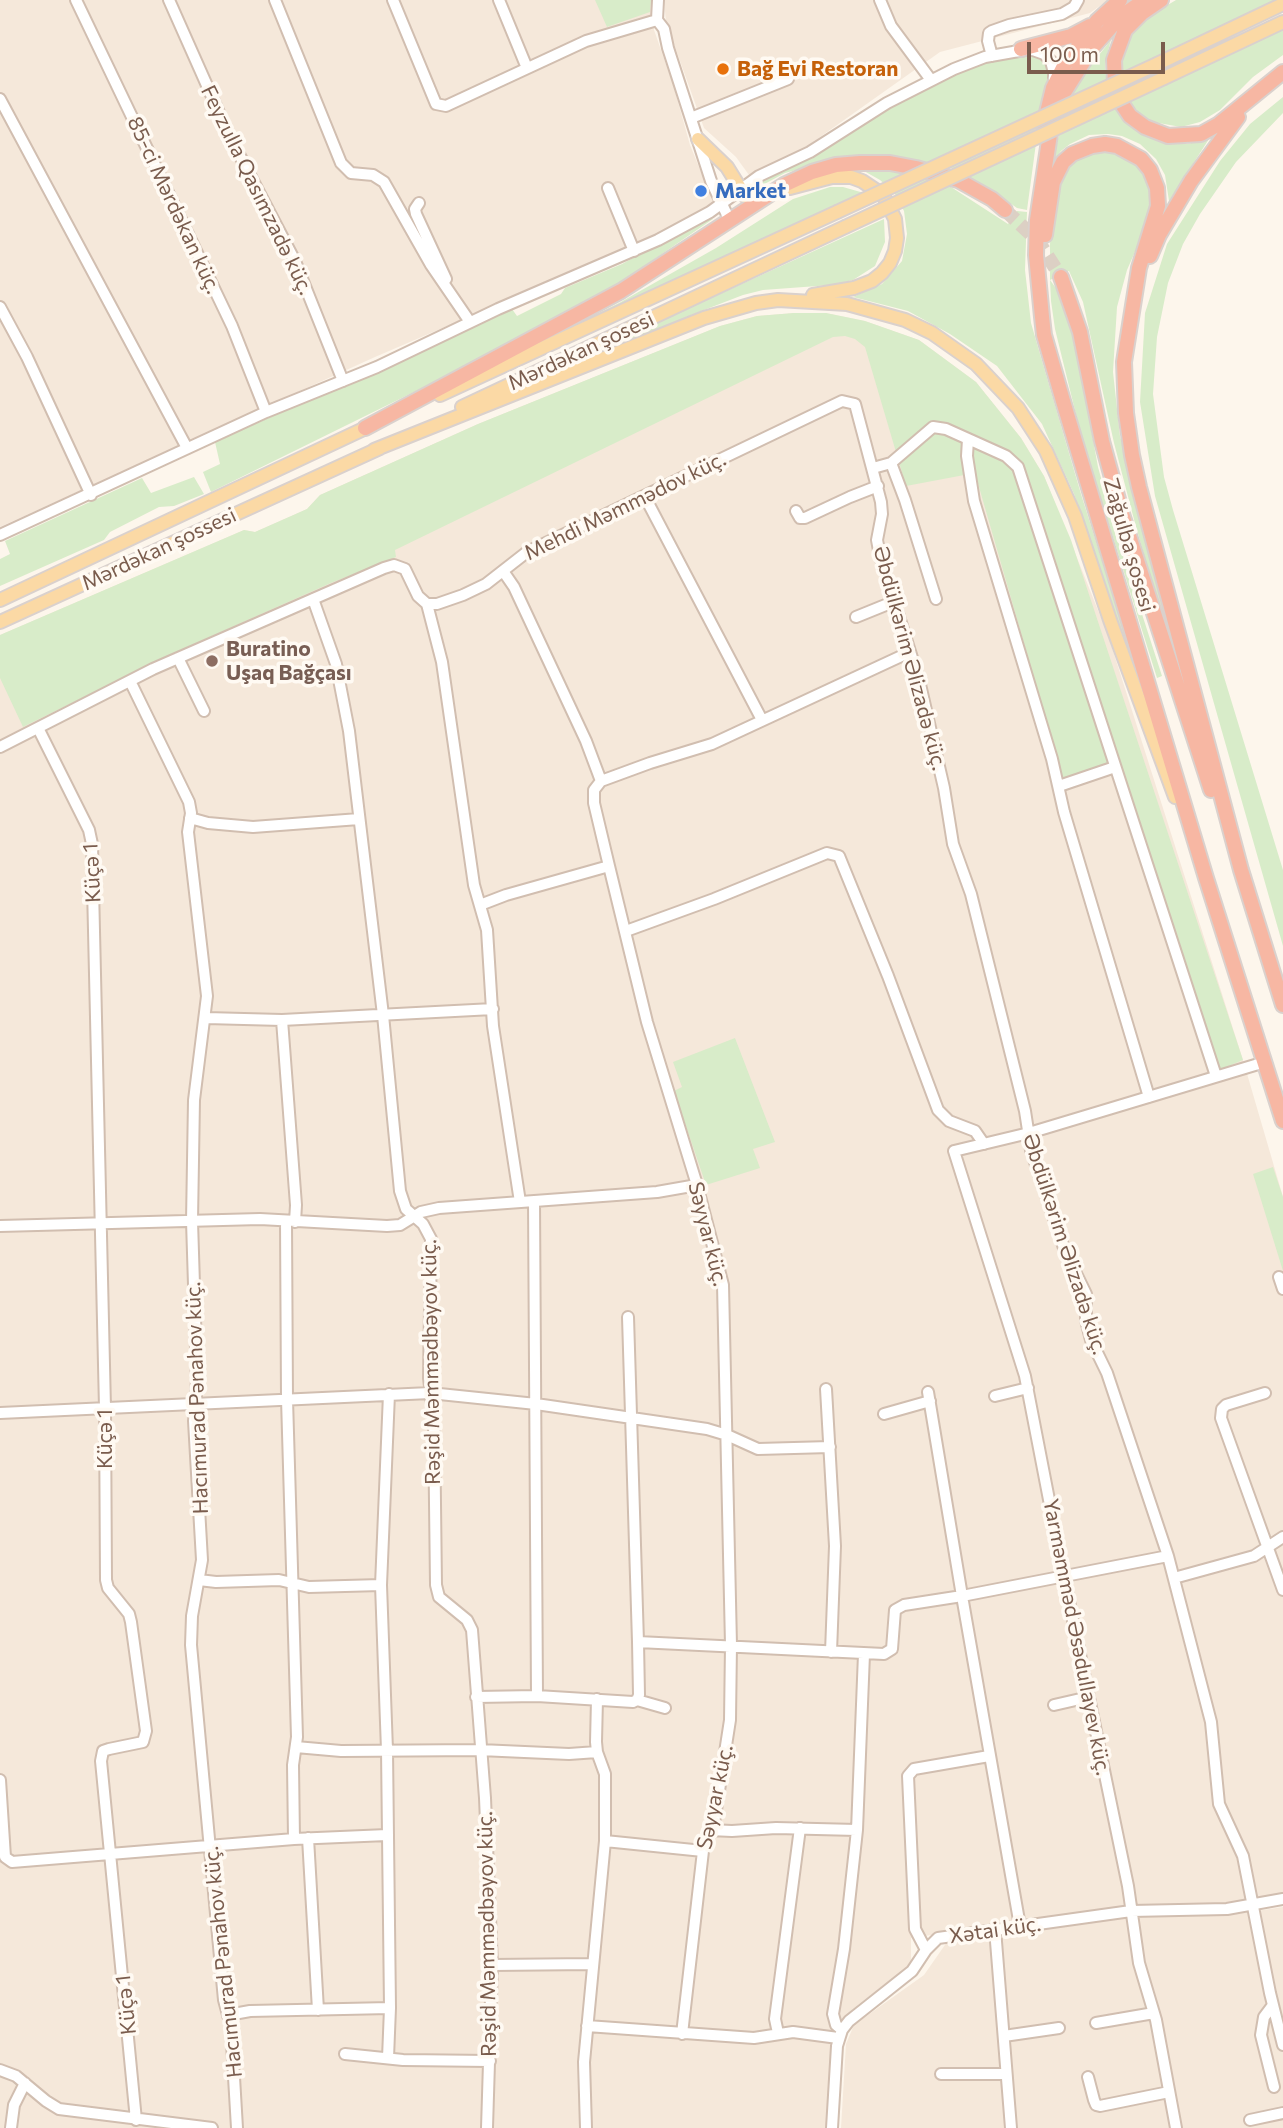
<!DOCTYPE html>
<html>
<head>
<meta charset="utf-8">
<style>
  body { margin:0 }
  #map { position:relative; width:1283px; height:2128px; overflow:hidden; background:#fdf6ec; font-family:Commissioner,sans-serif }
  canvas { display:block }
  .scale { position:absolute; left:1027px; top:42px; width:138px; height:32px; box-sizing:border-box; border:4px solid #7a5c4d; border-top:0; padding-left:9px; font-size:21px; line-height:24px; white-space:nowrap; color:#7a5c4d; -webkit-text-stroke:5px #fffaf3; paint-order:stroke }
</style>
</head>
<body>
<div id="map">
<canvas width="1283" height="2128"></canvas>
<div class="scale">100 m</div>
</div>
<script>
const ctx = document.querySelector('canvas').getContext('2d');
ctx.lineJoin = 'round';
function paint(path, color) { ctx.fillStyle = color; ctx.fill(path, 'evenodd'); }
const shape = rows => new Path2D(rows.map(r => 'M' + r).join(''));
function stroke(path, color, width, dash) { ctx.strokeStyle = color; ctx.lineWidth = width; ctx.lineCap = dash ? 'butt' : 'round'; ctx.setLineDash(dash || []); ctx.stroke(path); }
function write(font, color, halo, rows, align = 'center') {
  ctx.font = font + ' Commissioner,sans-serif'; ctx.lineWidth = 7; ctx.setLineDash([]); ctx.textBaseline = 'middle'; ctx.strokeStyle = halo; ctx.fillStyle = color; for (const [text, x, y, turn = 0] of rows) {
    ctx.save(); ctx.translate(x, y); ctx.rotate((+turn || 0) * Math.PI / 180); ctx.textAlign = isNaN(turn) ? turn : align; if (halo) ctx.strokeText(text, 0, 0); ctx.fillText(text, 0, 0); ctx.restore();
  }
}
const residential = shape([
  [0,0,652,0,654,30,673,84,690,145,714,204,695,217,568,274,375,357,0,527],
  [664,0,1108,0,1090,13,940,52,806,147,749,175,736,157,704,128,666,22],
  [794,313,826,313,865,321,919,340,976,382,1021,438,1044,476,1108,635,1243,1060,1283,1197,1283,1896,1222,1906,1179,1904,1119,1907,911,1938,911,1964,859,2004,842,2019,834,2032,831,2044,827,2128,0,2128,0,635,244,530,255,532,307,509,320,495,478,424,720,326,757,316],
  [1283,1907,1283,2128,841,2128,846,2044,854,2025,924,1975,947,1942,1121,1918,1180,1914,1223,1916]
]);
const green = shape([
  [595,0,651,0,650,12,607,27],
  [1176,0,1276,0,1119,75,1119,62,1132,30,1146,18],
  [1283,29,1283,55,1253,77,1220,110,1200,122,1181,127,1153,122,1141,115,1128,101],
  [1111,40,1105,62,1107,92,1117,110,1127,123,1140,133,1161,142,1187,144,1209,139,1169,201,1165,175,1156,159,1140,144,1122,136,1108,134,1089,135,1070,144,1061,151,1053,162,1063,116,1072,94,1082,76],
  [1030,53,1040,57,1046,62,1049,76,1041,106,1027,210,1017,208,984,185,955,169,906,158,846,157,785,173,755,189,752,185,816,156,872,117,966,70,1015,54],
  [1283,97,1283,113,1236,162,1200,214,1183,244,1168,283,1157,337,1153,394,1164,477,1173,510,1283,870,1283,946,1155,496,1140,402,1145,313,1167,244,1220,161,1250,124],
  [1104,149,1123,153,1142,168,1153,192,1149,220,1127,270,1117,307,1113,372,1120,436,1176,655,1173,655,1136,527,1114,443,1083,302,1069,271,1050,280,1058,291,1075,341,1098,467,1119,543,1162,676,1157,678,1081,435,1055,329,1051,301,1050,280,1050,244,1053,201,1061,172,1079,154],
  [864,171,893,172,925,176,951,187,1008,224,1017,211,1027,212,1025,270,1031,323,1081,494,1130,649,1128,650,1074,494,1042,424,997,366,950,334,908,311,853,297,882,284,902,261,907,234,904,211,895,194,880,180],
  [830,187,843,187,864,193,707,269,530,349,531,346,619,303,716,248,793,199],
  [710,216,713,219,618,284,574,309,481,359,211,492,203,472,220,464,215,442,512,309,517,316,561,294,565,288,622,264],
  [884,219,885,242,875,266,853,280,831,285,763,290,743,295,691,315,583,362,560,367],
  [794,313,826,313,865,321,919,340,976,382,1021,438,1044,476,1071,540,1243,1060,1219,1070,1117,760,1063,779,975,473,906,486,865,347,855,339,845,336,833,337,395,550,396,557,331,583,169,655,23,727,0,678,0,635,244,530,255,532,307,509,320,495,478,424,720,326,757,316],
  [194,477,204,494,174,506,159,507,110,532,104,540,0,586,0,559,10,554,5,541,142,478,151,493],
  [735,1038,775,1142,753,1149,760,1168,706,1185,674,1091,682,1087,673,1062],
  [1273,1167,1283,1197,1283,1271,1253,1174]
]);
const highwayTunnel = shape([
  [1005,210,1038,241,1061,277]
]);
const minor = shape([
  [76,0,232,326,266,412],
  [169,0,229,135,295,261,343,381],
  [275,0,341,163,351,173,373,175,384,182,431,265,470,322],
  [393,0,436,104,446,106,586,41,657,20],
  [499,0,527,68],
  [658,0,657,20,664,29,668,48,711,181,730,221],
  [880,0,891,26,931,80],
  [992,56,988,41,989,33,992,31,1009,25,1062,14,1074,7,1078,0],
  [0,99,187,448],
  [691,118,788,79],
  [608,188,634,251],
  [419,203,415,209,416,214,446,279],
  [0,307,27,357,91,495],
  [968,439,967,456,974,501,1052,759,1064,812,1149,1097],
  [891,463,905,500,936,599],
  [873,468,891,463,933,427,946,429,1006,456,1018,467,1216,1076],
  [645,497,762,720],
  [796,511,800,518,805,518,850,497,878,486],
  [0,535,266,412,377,367,498,309,658,240,710,212,759,176,810,152,887,103,954,69,985,57,1030,49,1044,54,1051,61,1054,73,1054,85],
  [503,571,514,587,586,741,601,781],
  [313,599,336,664,349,731,383,1015,400,1191,406,1209,423,1224,431,1239,429,1378,434,1422,436,1585,439,1597,467,1620,472,1630,485,1798,492,1965,487,2128],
  [427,604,442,662,474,885,487,930,493,1026,520,1202],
  [856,617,893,602],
  [178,658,204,711],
  [130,681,189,802,191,813,188,832,207,996,194,1100,192,1221,197,1381,194,1421,202,1560,192,1616,191,1645,224,2000,231,2026,237,2128],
  [38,728,89,830,92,844,105,1408,106,1580,108,1588,129,1614,131,1622,146,1731,143,1742,109,1749,103,1751,101,1761,136,2120],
  [0,747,153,669,384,568,394,565,405,569,418,596,427,604,437,604,463,595,486,584,527,552,842,401,855,404,881,502,882,514,877,540,880,556,919,680,944,788,953,844,971,894,1025,1111,1031,1150,1065,1251,1086,1294,1086,1320,1091,1340,1107,1373,1168,1556,1211,1722,1219,1804,1243,1856,1270,1993,1283,2045],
  [1059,786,1115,767],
  [190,818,208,823,253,827,359,819],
  [480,905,506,895,609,866],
  [626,931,714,899,827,853,839,856,888,976,938,1110,949,1121,975,1131,984,1144],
  [206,1018,282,1020,493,1009],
  [282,1020,296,1205,295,1222],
  [534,1201,537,1696],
  [286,1221,287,1399,297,1737,293,1765,294,1839],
  [0,1226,260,1219,387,1226,400,1225,421,1212,439,1208,657,1192,697,1185],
  [1279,1277,1283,1289],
  [826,1389,835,1546,831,1652],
  [928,1392,962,1596,1020,1926],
  [1265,1393,1226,1405,1222,1409,1221,1418,1283,1590],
  [995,1396,1028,1388],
  [0,1413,430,1393,536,1404,707,1429,727,1435,758,1449,830,1447],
  [884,1414,930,1401],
  [1174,1578,1254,1556,1283,1537],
  [199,1580,216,1582,279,1580,309,1587,381,1585],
  [638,1642,884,1654,892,1649,895,1610,904,1605,962,1596,1168,1556],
  [476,1697,537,1696,633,1702,637,1700,639,1695,638,1642,628,1317],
  [637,1700,665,1708],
  [1054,1705,1089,1697],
  [296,1747,341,1751,480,1750,569,1754,597,1752],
  [0,1780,5,1857,12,1862,294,1839,387,1835],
  [710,1830,732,1831,776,1828,857,1830],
  [308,1838,318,2010],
  [605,1841,703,1851],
  [995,1929,1011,2128],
  [926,1950,915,1929,908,1776,914,1769,989,1756],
  [492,1965,592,1964],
  [1273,2005,1264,2017,1261,2035,1274,2087],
  [228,2015,250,2011,390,2008],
  [1096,2023,1154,2013],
  [587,2026,754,2038,793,2032,838,2038],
  [842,2030,836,2025,833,2014,844,1949,857,1830,864,1654],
  [778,2033,775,2019,800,1828],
  [682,2034,703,1851,714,1823,730,1720,731,1645,723,1285,697,1185,647,1022,609,866,594,803,594,790,601,781,650,763,712,744,910,652],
  [1004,2036,1059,2028],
  [345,2054,403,2060,490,2061],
  [388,2058,390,2008,387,1750,381,1585,389,1394],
  [0,2070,16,2076,46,2101,59,2109,212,2128],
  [941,2074,1006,2074],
  [1088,2077,1094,2100,1096,2105,1100,2106,1169,2092],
  [1250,2120,1283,2113],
  [11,2128,14,2105,25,2083],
  [586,2128,584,2062,605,1841,605,1774,597,1752,596,1742,597,1699],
  [832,2128,837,2046,842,2030,849,2021,912,1971,926,1950,938,1938,1131,1911,1227,1909,1283,1899],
  [1176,2128,1156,2020,1139,1963,1128,1886,1064,1577,1025,1376,954,1151,1029,1133,1265,1062]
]);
const major = shape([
  [1157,64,1283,4],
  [1164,78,1283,22],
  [698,139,727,167,745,196,753,199,767,196],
  [790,188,832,177,851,177,862,181,883,195,895,219,897,238,895,251,890,263,882,273,872,281,854,288,813,295],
  [440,395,837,212],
  [462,407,845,227],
  [374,450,704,318,756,303,778,300,847,304,905,320,932,333,976,364,1018,408,1046,451,1075,516,1110,620,1175,797],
  [0,600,372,425],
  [0,622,380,448]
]);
const highway = shape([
  [1145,0,1120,17,1092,48,1065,91,1055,114,1050,134,1037,220,1036,255,1042,317,1044,335,1063,401,1206,878,1283,1121],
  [1161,0,1142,13,1125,30,1114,60,1115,84,1122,104,1130,116,1145,127,1168,136,1201,134,1219,124,1283,72],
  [1021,49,1071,36,1090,26],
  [1044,125,1053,88,1065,64,1097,21,1120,0],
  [1045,235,1053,182,1063,162,1072,154,1092,146,1105,144,1117,146,1141,159,1150,170,1157,188,1158,206,1139,268,1124,362,1126,413,1132,455,1139,487,1241,870,1283,1005],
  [1150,256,1159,235,1191,181,1238,117],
  [1061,277,1080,332,1102,441,1122,514,1211,790],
  [365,428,621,291,784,185,812,172,836,165,860,163,890,163,916,168,958,180,992,199,1005,210]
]);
const majorBridge = shape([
  [837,212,1157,64],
  [845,227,1164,78]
]);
const markers = [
  [723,69,7,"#e8710a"],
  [701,191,7,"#3f7fe0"],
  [212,661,7,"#8d6e63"]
];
const foodNames = [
  ["Bağ Evi Restoran",737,69]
];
const streetNames = [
  ["Feyzulla Qasımzadə küç.",257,190,64],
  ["85-ci Mərdəkan küç.",174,205,65],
  ["Mərdəkan şosesi",581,351,-25],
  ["Mehdi Məmmədov küç.",625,506,-26],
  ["Zağulba şosesi",1129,545,74],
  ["Mərdəkan şossesi",159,549,-25],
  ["Əbdülkərim Əlizadə küç.",910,658,75],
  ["Küçə 1",92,873,-93],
  ["Səyyar küç.",708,1234,76],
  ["Əbdülkərim Əlizadə küç.",1065,1244,72],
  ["Rəşid Məmmədbəyov küç.",431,1362,-91],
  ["Hacımurad Pənahov küç.",197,1398,-92],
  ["Küçə 1",105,1439,-90],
  ["Yarməmməd Əsədullayev küç.",1077,1637,79],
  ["Səyyar küç.",715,1797,-78],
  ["Xətai küç.",995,1930,-8],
  ["Rəşid Məmmədbəyov küç.",487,1934,-91],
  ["Hacımurad Pənahov küç.",223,1962,-96],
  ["Küçə 1",126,2005,-96]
];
const shopNames = [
  ["Market",715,191]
];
const educationNames = [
  ["Buratino",226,649],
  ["Uşaq Bağçası",226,673]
];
paint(residential, '#f5e8da');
paint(green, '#d8ecc9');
stroke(highwayTunnel, '#dcd0c4', 14, [14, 7]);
stroke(minor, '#d1beb0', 14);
stroke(major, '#dad1cd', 16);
stroke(highway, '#dad1cd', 18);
stroke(minor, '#fff', 10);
stroke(major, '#fbd9a5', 12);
stroke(highway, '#f7b7a3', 14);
stroke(majorBridge, '#dad1cd', 16, []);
stroke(majorBridge, '#fbd9a5', 12);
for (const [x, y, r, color] of markers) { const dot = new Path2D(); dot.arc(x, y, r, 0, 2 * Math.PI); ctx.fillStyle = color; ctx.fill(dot); stroke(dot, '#fffaf3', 2.5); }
write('bold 21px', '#c56008', '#fffaf3', foodNames, 'left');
write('21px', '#7a5c4d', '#fffaf3', streetNames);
write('bold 21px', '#366cbe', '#fffaf3', shopNames, 'left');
write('bold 21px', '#785e54', '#fffaf3', educationNames, 'left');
</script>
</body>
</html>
